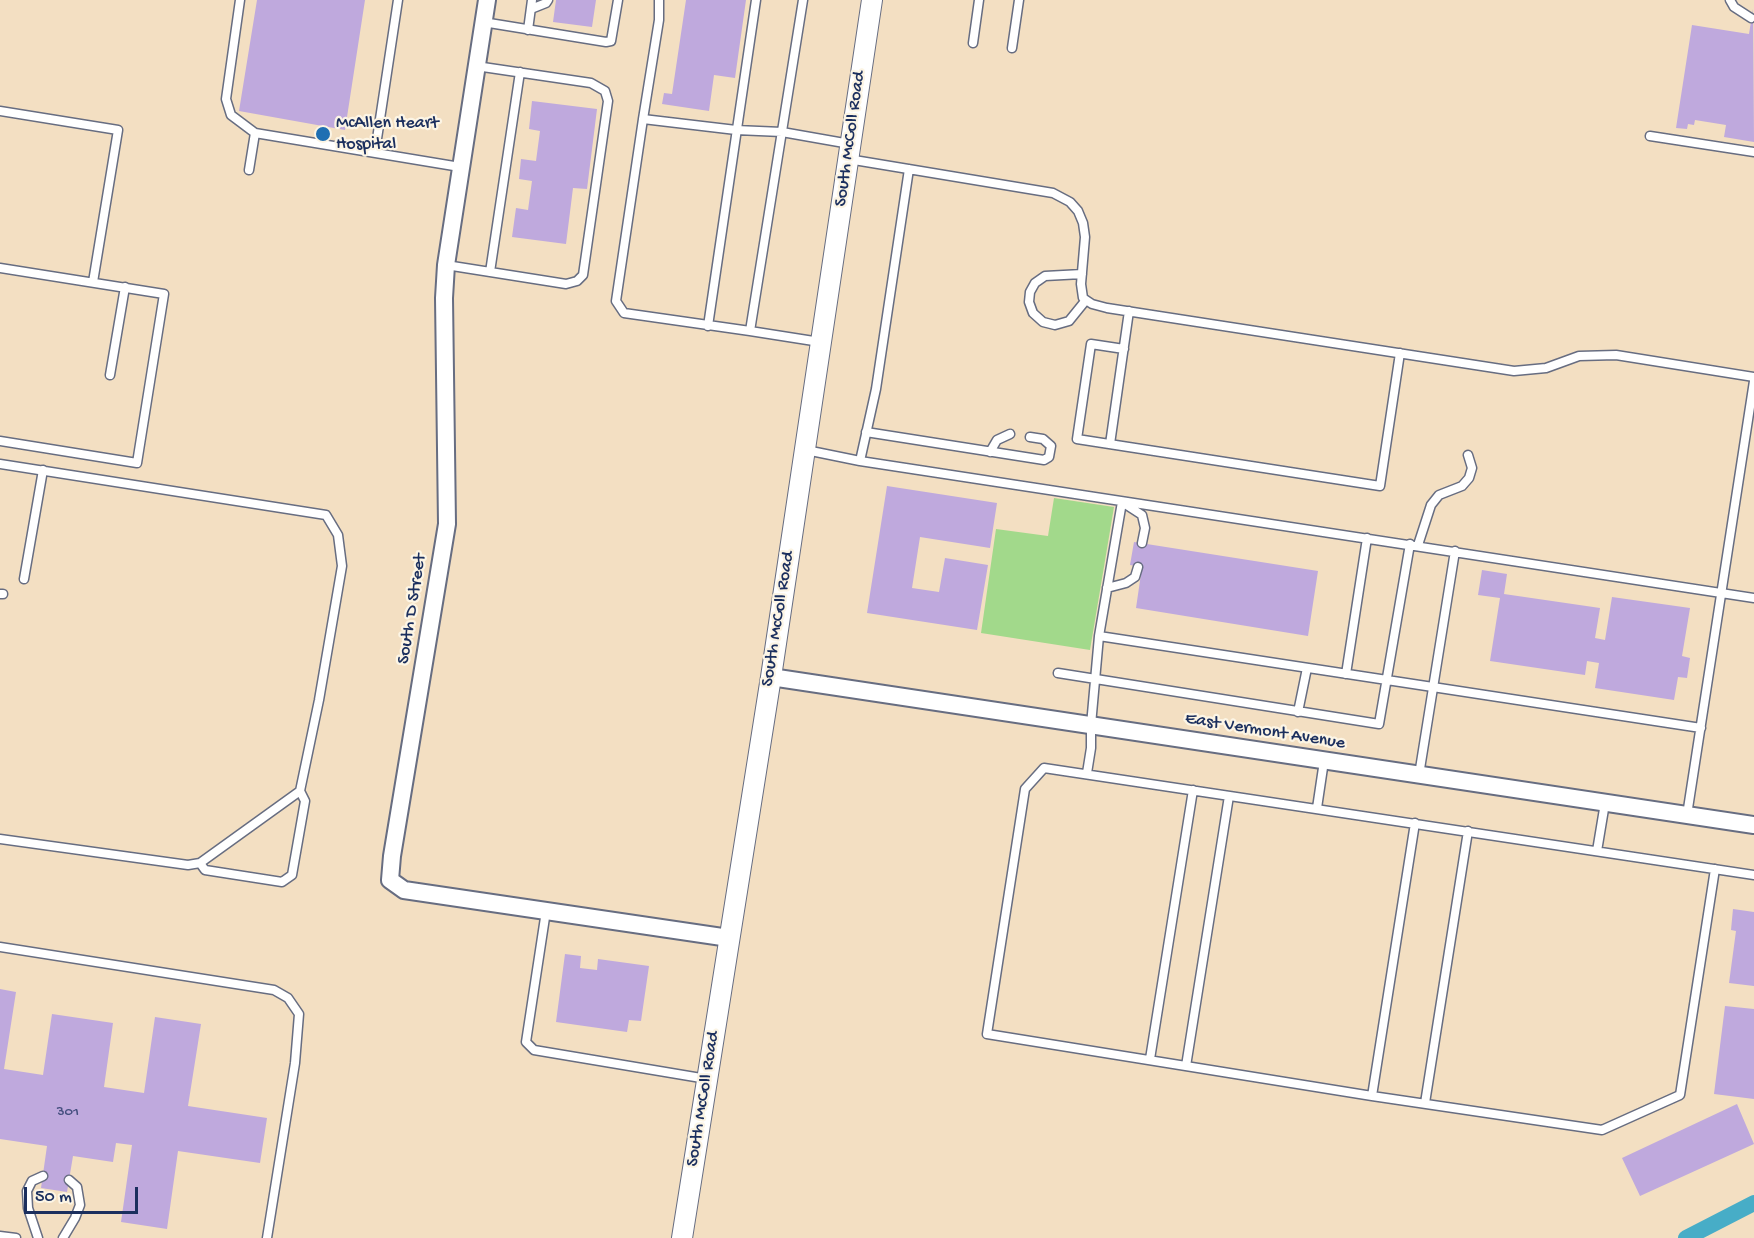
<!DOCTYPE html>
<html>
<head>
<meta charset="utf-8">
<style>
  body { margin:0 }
  #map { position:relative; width:1754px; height:1238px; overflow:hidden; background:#f3dfc2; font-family:"Gochi Hand",sans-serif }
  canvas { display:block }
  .scale { position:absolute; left:24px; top:1187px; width:114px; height:27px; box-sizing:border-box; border:3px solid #1b2f5e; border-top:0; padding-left:8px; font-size:18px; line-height:21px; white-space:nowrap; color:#1b2f5e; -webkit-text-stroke:4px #fcf5e5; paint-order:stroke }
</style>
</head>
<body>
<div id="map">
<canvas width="1754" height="1238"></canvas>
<div class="scale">50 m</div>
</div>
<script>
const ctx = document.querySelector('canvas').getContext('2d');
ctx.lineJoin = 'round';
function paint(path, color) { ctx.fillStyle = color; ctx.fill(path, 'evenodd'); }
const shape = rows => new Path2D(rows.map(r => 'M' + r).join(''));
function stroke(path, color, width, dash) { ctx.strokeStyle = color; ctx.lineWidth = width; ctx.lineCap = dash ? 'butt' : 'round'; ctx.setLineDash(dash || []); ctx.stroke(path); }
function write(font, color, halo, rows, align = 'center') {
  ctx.font = font + ' "Gochi Hand",sans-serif'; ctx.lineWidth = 4.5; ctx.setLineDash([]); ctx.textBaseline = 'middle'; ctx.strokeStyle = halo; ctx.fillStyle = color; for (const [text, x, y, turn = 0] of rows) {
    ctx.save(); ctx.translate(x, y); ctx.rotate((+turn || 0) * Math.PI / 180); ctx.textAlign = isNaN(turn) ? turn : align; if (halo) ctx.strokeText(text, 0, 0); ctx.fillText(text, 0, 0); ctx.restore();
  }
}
const green = shape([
  [1054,498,1114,507,1090,650,981,633,996,529,1048,536]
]);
const canal = shape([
  [1686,1238,1754,1203]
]);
const building = shape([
  [257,0,365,0,345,130,239,111],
  [556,0,596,0,592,27,553,22],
  [686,0,746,0,735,78,714,75,709,111,662,104,664,93,672,94],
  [1753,9,1754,142,1724,137,1726,125,1695,120,1694,125,1688,124,1687,129,1676,128,1692,25,1749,34],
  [532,101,597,109,587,189,573,188,566,244,512,237,516,208,528,210,532,181,519,179,521,159,536,161,540,131,529,129],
  [887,486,997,503,990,548,920,537,912,588,939,592,945,558,988,565,977,630,867,613],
  [1134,542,1318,571,1308,636,1136,608,1142,567,1130,565],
  [1482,570,1507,574,1504,594,1600,608,1595,638,1605,640,1612,597,1690,608,1682,656,1690,658,1687,678,1678,677,1674,700,1595,688,1599,663,1587,661,1585,675,1490,661,1500,598,1478,595],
  [1733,909,1754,912,1754,986,1729,983,1736,931,1731,930],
  [565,954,581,956,580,968,597,970,598,959,649,966,641,1021,629,1020,627,1032,556,1022],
  [0,989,16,992,4,1069,43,1075,52,1014,113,1023,104,1087,144,1093,155,1017,201,1024,188,1106,267,1118,260,1163,178,1151,167,1229,121,1222,132,1145,116,1143,113,1162,73,1156,67,1192,41,1188,47,1146,0,1139],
  [1725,1006,1754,1009,1754,1099,1714,1094],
  [1737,1104,1754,1144,1640,1196,1622,1158]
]);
const service = shape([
  [240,0,226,99,231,115,255,133,249,170],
  [659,0,659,20,643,119,736,130,782,132,850,144],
  [803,0,750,331,820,342],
  [1730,0,1734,7,1751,18],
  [531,9,546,3,548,0],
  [483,22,606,42,611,41,618,0],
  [528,30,532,0],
  [973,43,979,0],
  [1012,48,1019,0],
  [0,111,118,130,93,282],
  [643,119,616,301,624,313,750,331],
  [255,133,460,167],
  [1650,136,1754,152],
  [375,152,398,0],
  [848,159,1053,193,1070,202,1078,211,1083,223,1085,237,1081,284,1083,298,1092,304,1107,308,1514,371,1546,368,1579,356,1616,355,1754,377],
  [446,265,566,284,577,281,583,275,608,101,605,91,591,83,476,66],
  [0,268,164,294,137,463,0,441],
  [490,272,520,72],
  [1082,274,1045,276,1035,283,1030,292,1029,302,1033,313,1043,322,1055,325,1069,321,1086,300],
  [708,326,756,0],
  [1124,349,1091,344,1077,439,1380,486,1400,353],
  [110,375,125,287],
  [866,432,1044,460,1049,457,1051,446,1043,439,1030,437],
  [1110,444,1129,311],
  [806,450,860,461,1754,598],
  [990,452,997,440,1010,434],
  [860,461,876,389,909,169],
  [0,464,326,515,338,535,342,566,319,700,300,791,305,801,292,875,282,882,205,870,200,863,300,791],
  [1125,504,1142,515,1145,528,1142,543],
  [1418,545,1431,505,1439,495,1462,486,1469,478,1472,468,1468,455],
  [24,579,43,470],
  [1107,588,1126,583,1135,577,1138,567],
  [0,594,3,594],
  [1099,636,1701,728],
  [1058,673,1379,724,1410,544],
  [1346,674,1367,538],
  [1298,712,1307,668],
  [1087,773,1091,748,1091,725,1099,636,1122,502],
  [1419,775,1455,551],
  [1317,808,1324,761],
  [1687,815,1754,381],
  [0,839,188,865,200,863],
  [1597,851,1605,803],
  [1715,869,1680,1095,1602,1130,1372,1096,987,1034,1025,789,1044,768,1754,875],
  [546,911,526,1042,534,1050,707,1079],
  [0,947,274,990,288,998,299,1014,295,1063,267,1238],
  [1150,1059,1193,790],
  [1186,1066,1229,796],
  [1372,1096,1415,823],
  [1425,1103,1468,831],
  [0,1236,16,1238],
  [38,1238,28,1208,27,1191,32,1181,43,1176],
  [63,1238,75,1218,80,1205,77,1187,69,1180]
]);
const minor = shape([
  [487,0,446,265,444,298,447,524,392,856,390,880,404,890,729,938],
  [771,677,1754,825]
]);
const tertiary = shape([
  [682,1238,771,677,872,0]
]);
const markers = [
  [323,134,8,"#1f6fb2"]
];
const numberNames = [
  ["301",68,1113]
];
const poiNames = [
  ["McAllen Heart",336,124],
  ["Hospital",336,145]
];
const streetNames = [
  ["South McColl Road",851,139,-82],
  ["South D Street",413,609,-81],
  ["South McColl Road",779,619,-81],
  ["East Vermont Avenue",1265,732,9],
  ["South McColl Road",704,1099,-81]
];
paint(green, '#a2d98b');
stroke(canal, '#47adc7', 16);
paint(building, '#bfa9dd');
stroke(service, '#676d81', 11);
stroke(minor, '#676d81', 20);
stroke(tertiary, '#676d81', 22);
stroke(service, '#fff', 8);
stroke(minor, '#fff', 16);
stroke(tertiary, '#fff', 20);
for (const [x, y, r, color] of markers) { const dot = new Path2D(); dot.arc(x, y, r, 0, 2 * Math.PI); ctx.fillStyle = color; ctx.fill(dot); stroke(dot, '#fcf5e5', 2); }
write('15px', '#444e7e', null, numberNames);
write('18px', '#1b2f5e', '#fcf5e5', poiNames, 'left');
write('18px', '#1b2f5e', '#fcf5e5', streetNames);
</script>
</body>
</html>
